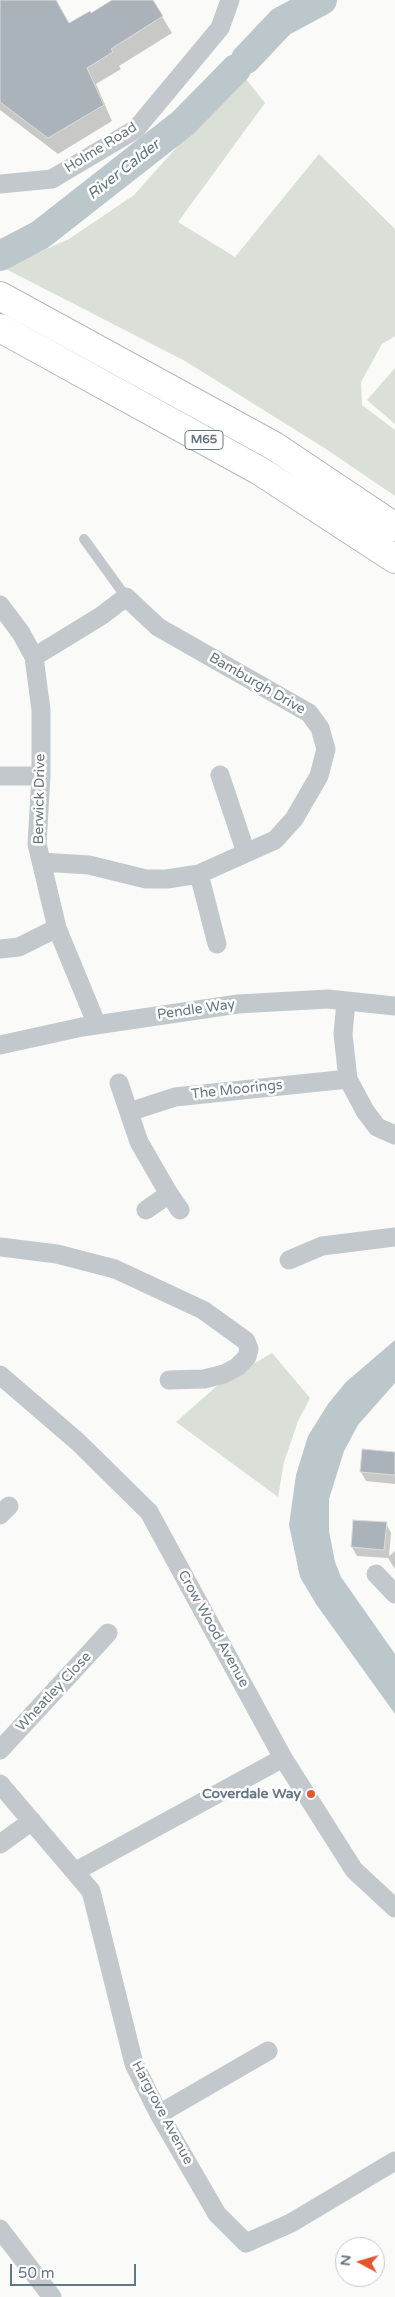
<!DOCTYPE html>
<html>
<head>
<meta charset="utf-8">
<style>
  body { margin:0 }
  #map { position:relative; width:395px; height:2297px; overflow:hidden; background:#fafaf8; font-family:"Varela Round",sans-serif }
  canvas { display:block }
  .north { position:absolute; left:335px; top:2237px; width:50px; height:50px; box-sizing:border-box; background:#fff; border:1px solid #c1c8cd; border-radius:50%; rotate:276deg; font-size:14px; font-weight:700; line-height:20px; text-align:center; color:#657683 }
  .north::after { content:''; display:block; margin:auto; width:18px; height:22px; background:#e4572e; clip-path:polygon(50% 0,100% 100%,50% 72%,0 100%) }
  .scale { position:absolute; left:10px; top:2264px; width:126px; height:22px; box-sizing:border-box; border:2px solid #657683; border-top:0; padding-left:6px; font-size:15px; line-height:18px; white-space:nowrap; color:#657683; -webkit-text-stroke:4px #fff; paint-order:stroke }
</style>
</head>
<body>
<div id="map">
<canvas width="395" height="2297"></canvas>
<div class="north">N</div>
<div class="scale">50 m</div>
</div>
<script>
const ctx = document.querySelector('canvas').getContext('2d');
ctx.lineJoin = 'round';
function paint(path, color) { ctx.fillStyle = color; ctx.fill(path, 'evenodd'); }
const shape = rows => new Path2D(rows.map(r => 'M' + r).join(''));
function stroke(path, color, width, dash) { ctx.strokeStyle = color; ctx.lineWidth = width; ctx.lineCap = dash ? 'butt' : 'round'; ctx.setLineDash(dash || []); ctx.stroke(path); }
function write(font, color, halo, rows, align = 'center') {
  ctx.font = font + ' "Varela Round",sans-serif'; ctx.lineWidth = 5; ctx.setLineDash([]); ctx.textBaseline = 'middle'; ctx.strokeStyle = halo; ctx.fillStyle = color; for (const [text, x, y, turn = 0] of rows) {
    ctx.save(); ctx.translate(x, y); ctx.rotate((+turn || 0) * Math.PI / 180); ctx.textAlign = isNaN(turn) ? turn : align; if (halo) ctx.strokeText(text, 0, 0); ctx.fillText(text, 0, 0); ctx.restore();
  }
}
const green = shape([
  [242,74,265,103,178,222,235,257,319,154,395,229,395,336,382,344,361,382,362,405,395,430,395,496,326,449,185,361,4,268,69,239,134,195],
  [395,368,395,424,367,400],
  [272,1353,310,1398,298,1421,284,1462,278,1497,176,1422,218,1385]
]);
const water = shape([
  [395,1340,395,1383,358,1425,344,1451,329,1499,329,1531,335,1562,341,1577,395,1654,395,1714,316,1604,300,1577,289,1525,296,1475,308,1436,328,1404,346,1382]
]);
const shadow = shape([
  [0,0,54,0,69,25,91,15,114,0,152,0,172,33,119,66,121,69,96,84,112,121,58,154,0,110],
  [395,1453,395,1484,366,1481,361,1472],
  [386,1523,391,1533,389,1556,395,1551,395,1569,388,1558,357,1556,352,1547]
]);
const river = shape([
  [246,59,281,22,322,0],
  [0,256,40,235,183,123,236,69]
]);
const building = shape([
  [0,0,56,0,69,23,90,11,91,13,112,0,153,0,163,16,111,49,113,52,87,68,104,105,48,138,0,102,0,0],
  [362,1449,395,1452,395,1475,360,1472,362,1449],
  [353,1520,387,1522,384,1550,351,1547,353,1520]
]);
const lane = shape([
  [84,539,126,597]
]);
const street = shape([
  [0,184,52,179,136,129,220,28,230,0],
  [0,605,21,633,34,657,41,710,41,776,37,844,57,928,97,1025],
  [34,657,101,616,126,597,158,627,309,713,320,728,326,749,319,776,294,819,275,840,199,874,167,879,146,879,89,865,41,862],
  [220,775,246,853],
  [0,776,41,776],
  [199,874,217,944],
  [0,949,19,947,57,928],
  [346,1001,343,1034,348,1079,365,1111,377,1127,395,1135],
  [0,1045,82,1027,238,1004,328,999,395,1006],
  [119,1083,139,1142,169,1194,146,1210],
  [129,1112,175,1097,348,1079],
  [169,1194,180,1210],
  [0,1247,57,1254,115,1269,203,1310,246,1341,249,1349,247,1357,237,1367,224,1374,204,1379,169,1380],
  [289,1260,322,1246,395,1237],
  [0,1375,78,1442,149,1512,283,1758,354,1870,395,1908],
  [0,1515,9,1506],
  [376,1574,395,1594],
  [0,1750,108,1633],
  [0,1784,91,1891,134,2064,159,2114,217,2214,246,2243,291,2223,395,2161],
  [0,1844,32,1821],
  [76,1871,283,1758],
  [159,2114,268,2051],
  [0,2229,52,2297]
]);
const highway = shape([
  [0,296,274,446,395,527],
  [0,328,260,471,395,559]
]);
const markers = [
  [311,1794,5,"#e4572e"]
];
const shields = [
  [204,440,38]
];
const shieldNames = [
  ["M65",204,440]
];
const streetNames = [
  ["Holme Road",101,148,-32],
  ["Bamburgh Drive",257,684,30],
  ["Berwick Drive",40,799,-89],
  ["Pendle Way",196,1010,-8],
  ["The Moorings",237,1090,-6],
  ["Crow Wood Avenue",213,1629,61],
  ["Wheatley Close",54,1692,-47],
  ["Hargrove Avenue",162,2113,62]
];
const poiNames = [
  ["Coverdale Way",301,1794]
];
const waterNames = [
  ["River Calder",124,170,-38]
];
paint(green, '#dadfd7');
paint(water, '#bbc7cb');
paint(shadow, '#0003');
stroke(river, '#bbc7cb', 30);
paint(building, '#aab3b9');
stroke(building, '#dcdcda', 1);
stroke(highway, '#b4b9bd', 30);
stroke(lane, '#c3c8cc', 10);
stroke(street, '#c3c8cc', 19);
stroke(highway, '#fff', 28);
for (const [x, y, r, color] of markers) { const dot = new Path2D(); dot.arc(x, y, r, 0, 2 * Math.PI); ctx.fillStyle = color; ctx.fill(dot); stroke(dot, '#fff', 2); }
for (const [x, y, w] of shields) { const box = new Path2D(); box.roundRect(x - w / 2, y - 9.5, w, 19, 4); ctx.fillStyle = '#fff'; ctx.fill(box); stroke(box, '#657683', 1); }
write('bold 12px', '#657683', null, shieldNames);
write('14px', '#657683', '#fff', streetNames);
write('bold 14px', '#657683', '#fff', poiNames, 'right');
write('italic 15px', '#60757c', '#fff', waterNames);
</script>
</body>
</html>
